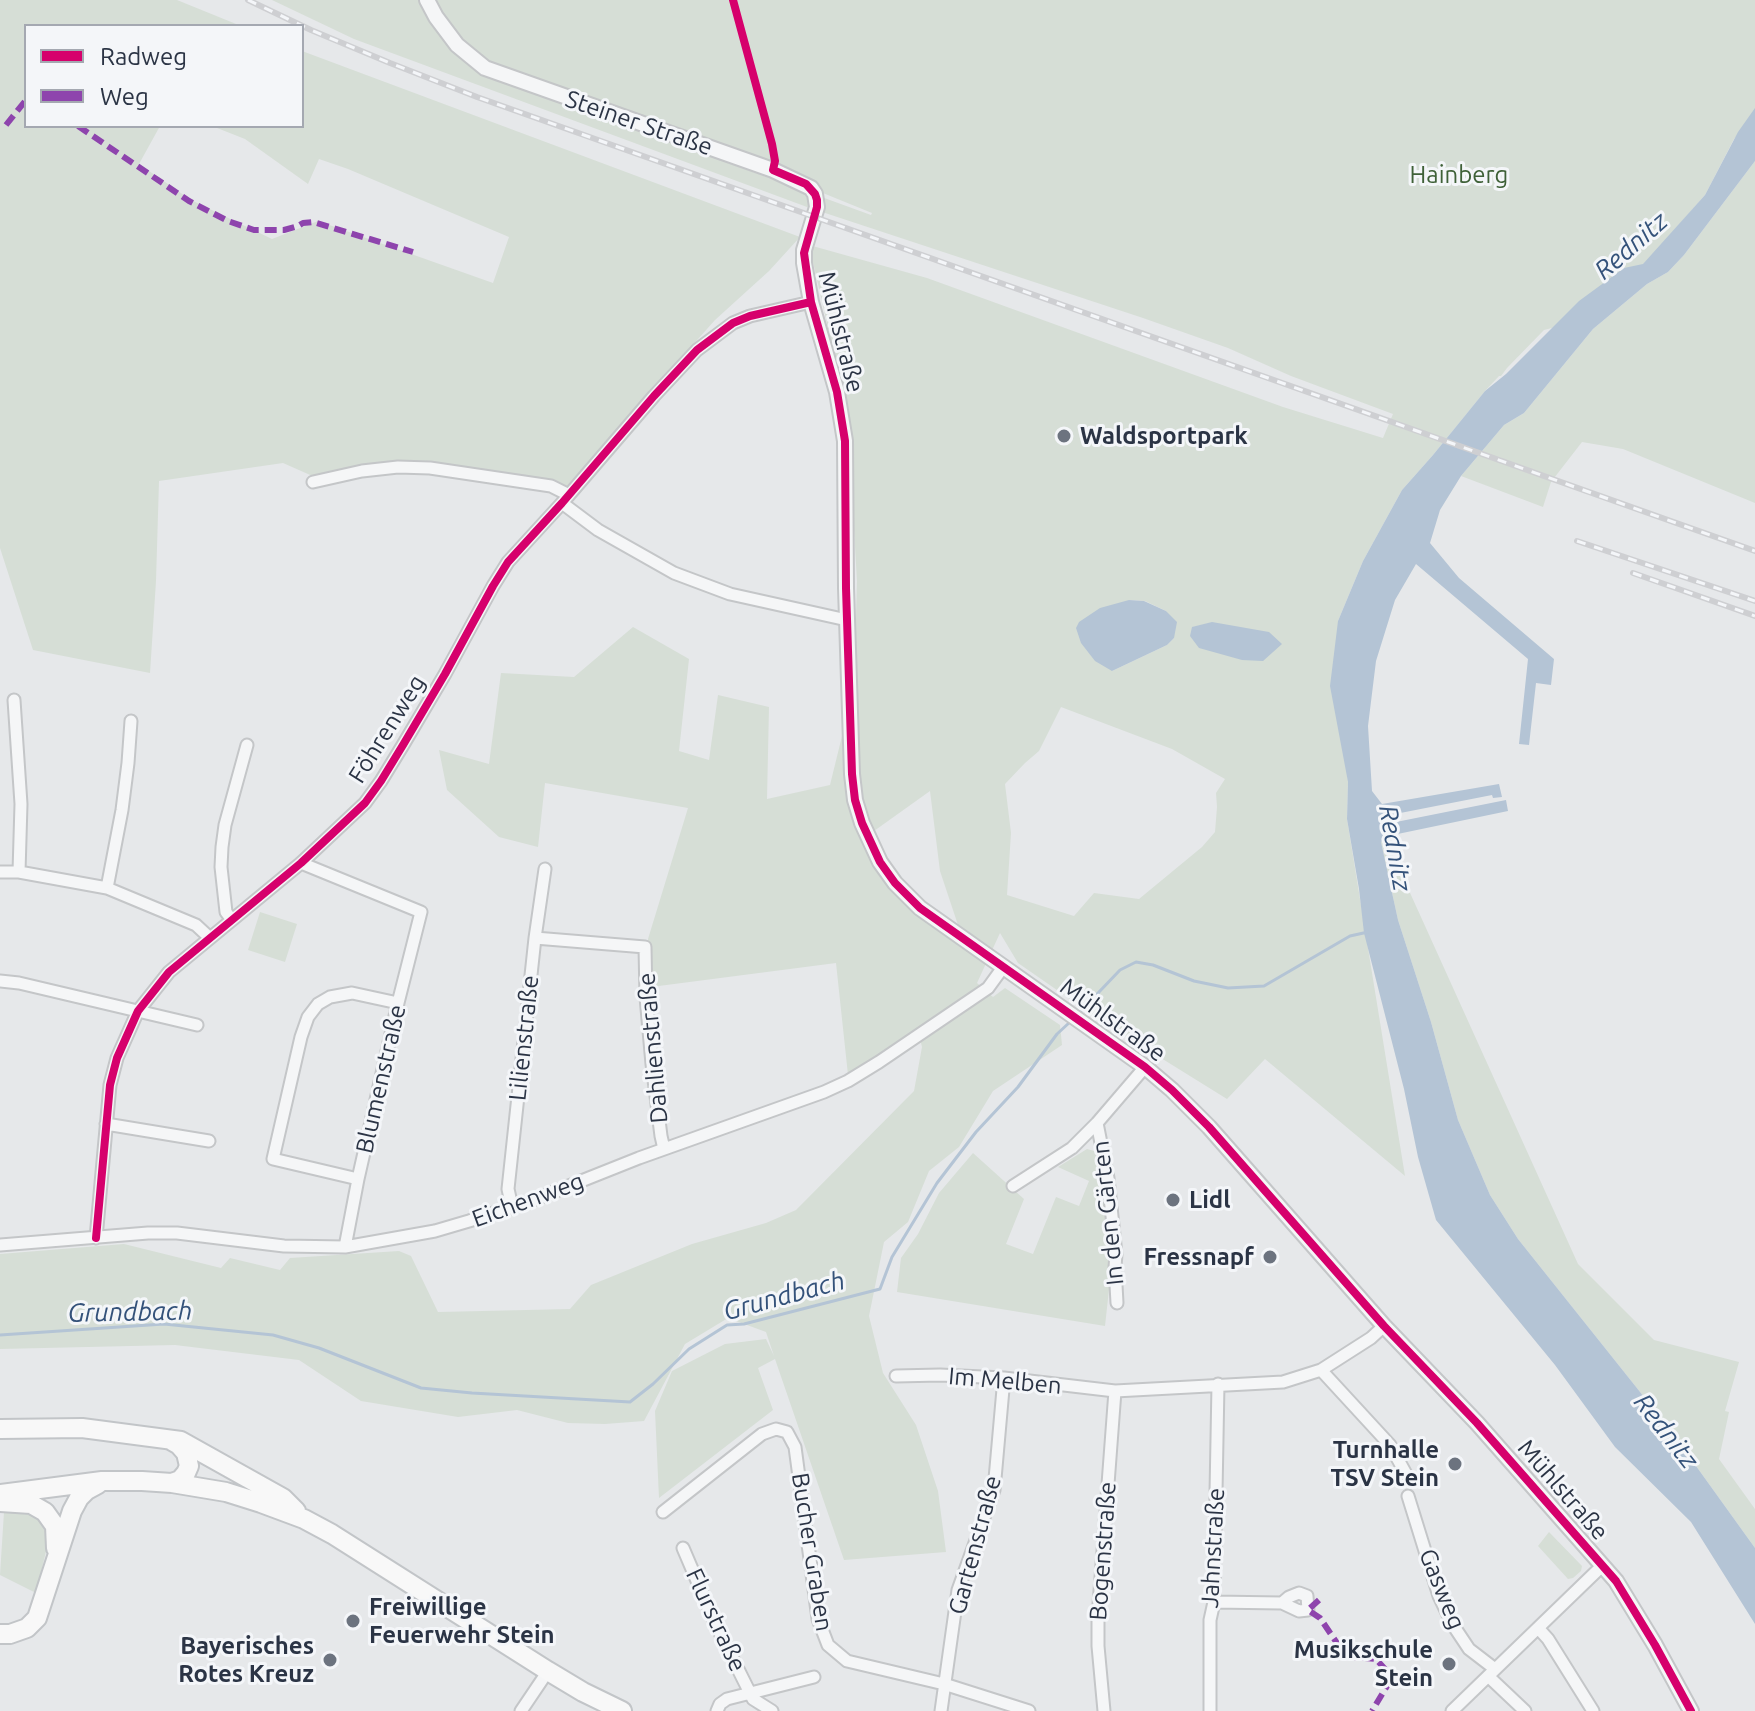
<!DOCTYPE html>
<html>
<head>
<meta charset="utf-8">
<style>
  body { margin:0 }
  #map { position:relative; width:1755px; height:1711px; overflow:hidden; background:#e6e8ea; font-family:Ubuntu,sans-serif }
  canvas { display:block }
  .legend { position:absolute; left:24px; top:24px; width:280px; height:104px; box-sizing:border-box; background:#f4f6f9; border:2px solid #a4a8b1; margin:0; padding:10px 14px; list-style:none; font-size:24px; color:#2b3445 }
  .legend li { display:flex; align-items:center; gap:16px; height:40px }
  .legend b { width:40px; border:2px solid #a4a8b1 }
</style>
</head>
<body>
<div id="map">
<canvas width="1755" height="1711"></canvas>
<ul class="legend">
<li><b style="height:10px;background:#d6006c"></b>Radweg</li>
<li><b style="height:10px;background:#8e44ad"></b>Weg</li>
</ul>
</div>
<script>
const ctx = document.querySelector('canvas').getContext('2d');
ctx.lineJoin = 'round';
function paint(path, color) { ctx.fillStyle = color; ctx.fill(path, 'evenodd'); }
const shape = rows => new Path2D(rows.map(r => 'M' + r).join(''));
function stroke(path, color, width, dash) { ctx.strokeStyle = color; ctx.lineWidth = width; ctx.lineCap = dash ? 'butt' : 'round'; ctx.setLineDash(dash || []); ctx.stroke(path); }
function write(font, color, halo, rows, align = 'center') {
  ctx.font = font + ' Ubuntu,sans-serif'; ctx.lineWidth = 6; ctx.setLineDash([]); ctx.textBaseline = 'middle'; ctx.strokeStyle = halo; ctx.fillStyle = color; for (const [text, x, y, turn = 0] of rows) {
    ctx.save(); ctx.translate(x, y); ctx.rotate((+turn || 0) * Math.PI / 180); ctx.textAlign = isNaN(turn) ? turn : align; if (halo) ctx.strokeText(text, 0, 0); ctx.fillText(text, 0, 0); ctx.restore();
  }
}
const green = shape([
  [0,0,177,0,241,26,26,26,26,126,160,126,139,164,191,200,272,239,318,221,493,283,509,237,348,169,319,159,308,184,245,139,212,126,302,126,302,51,800,237,769,271,715,320,567,486,459,467,393,462,317,478,283,463,159,481,156,581,150,673,33,650,0,548],
  [272,0,1755,0,1755,114,1734,139,1705,195,1651,257,1607,298,1571,323,1544,330,1507,368,1501,376,1499,376,1485,391,1433,455,1402,490,1363,561,1338,621,1348,782,1347,819,1405,1176,1265,1059,1227,1099,1103,1022,1018,963,1000,933,977,983,993,997,1005,988,1060,1025,1062,1045,993,1091,959,1147,929,1171,908,1222,884,1242,869,1316,883,1373,916,1425,938,1491,946,1552,844,1560,775,1359,758,1368,773,1410,659,1498,655,1411,672,1371,725,1344,766,1339,774,1356,766,1332,728,1318,685,1344,644,1421,605,1424,568,1423,517,1410,458,1417,361,1401,299,1360,175,1345,0,1349,0,1254,124,1244,221,1268,230,1258,280,1270,290,1258,399,1251,411,1256,438,1312,570,1309,591,1285,692,1244,766,1223,796,1210,914,1091,922,1047,918,1031,848,1075,836,963,651,987,648,939,688,808,545,783,538,847,499,837,447,790,439,750,489,764,501,673,574,677,633,627,689,659,679,751,709,760,718,695,769,707,767,799,830,785,854,687,857,581,847,410,809,245,927,278,1283,407,1383,438,1393,414,1291,376,1228,348,1143,318,807,207,354,39],
  [555,100,764,169,872,213,871,215],
  [1129,600,1145,601,1166,611,1174,638,1167,645,1112,671],
  [1061,707,1172,749,1225,779,1216,793,1217,807,1215,832,1202,847,1139,899,1094,893,1074,916,1007,895,1011,833,1005,784,1025,763,1039,751],
  [930,791,940,871,959,928,919,905,867,836],
  [1755,161,1755,503,1623,449,1582,442,1551,482,1543,507,1461,476,1504,425,1524,413,1593,329,1647,284,1668,272,1684,255],
  [1388,836,1392,853,1578,1264,1654,1340,1739,1362,1725,1411,1729,1412,1719,1459,1755,1509,1755,1548,1668,1427,1518,1239,1490,1195,1458,1120,1431,1022,1398,920,1381,842],
  [260,912,297,924,285,962,248,950],
  [1087,1149,1098,1152,1106,1202,1112,1262,1105,1326,897,1292,901,1258,918,1234,939,1193,973,1153,1024,1199,1006,1244,1033,1254,1056,1197,1079,1206,1089,1181,1058,1167],
  [4,1512,37,1515,49,1539,36,1593,0,1575],
  [1549,1532,1582,1566,1581,1571,1573,1578,1568,1579,1538,1546]
]);
const water = shape([
  [1755,108,1755,161,1684,255,1668,272,1647,284,1593,329,1524,413,1504,425,1461,476,1440,510,1430,543,1459,578,1554,659,1551,685,1536,683,1529,745,1519,744,1528,659,1416,564,1395,600,1376,661,1368,726,1372,791,1382,804,1499,784,1502,797,1493,798,1492,795,1385,816,1386,824,1506,800,1508,811,1388,836,1381,842,1398,920,1431,1022,1458,1120,1490,1195,1518,1239,1668,1427,1755,1548,1755,1624,1691,1522,1615,1447,1555,1365,1436,1220,1418,1157,1404,1089,1364,933,1359,889,1347,819,1348,782,1330,686,1338,621,1363,561,1402,490,1433,455,1485,391,1506,374,1579,301,1624,268,1643,264,1705,195,1738,132],
  [1129,600,1144,601,1166,611,1177,622,1174,638,1167,645,1112,671,1095,661,1081,643,1076,628,1079,622,1100,608],
  [1212,622,1269,632,1282,644,1263,661,1242,660,1199,648,1190,636,1192,627]
]);
const stream = shape([
  [1078,1014,1120,970,1136,962,1153,965,1194,981,1228,988,1264,986,1350,936,1368,932],
  [0,1335,164,1324,273,1335,319,1348,421,1388,472,1393,630,1402,653,1384,689,1349,727,1325,744,1324,880,1289,892,1257,937,1183,976,1132,1018,1087,1057,1034,1070,1022]
]);
const minor = shape([
  [313,482,362,471,398,467,430,468,551,486,569,495],
  [562,503,598,530,674,573,730,594,847,620],
  [14,700,21,804,19,872],
  [301,863,421,912,398,1003,358,1179,345,1247],
  [0,872,19,872,107,888,196,925,210,938],
  [107,888,122,810,128,763,131,721],
  [232,920,226,912,221,867,222,847,225,825,247,745],
  [535,938,645,947,646,997,652,1064,661,1136,664,1149],
  [0,981,19,983,197,1025],
  [1097,1123,1108,1178,1116,1254,1115,1267,1117,1303],
  [106,1124,209,1141],
  [358,1179,273,1159,301,1037,308,1017,318,1004,330,997,352,993,398,1003],
  [1013,1186,1072,1148,1097,1123,1145,1067],
  [512,1207,508,1189,535,938,545,869],
  [96,1238,110,1085,117,1058,138,1011,169,972,301,863,365,803,381,781,403,745,445,674,493,586,508,562,562,503,654,396,697,350,733,323,750,316,811,302],
  [0,1245,148,1233,177,1233,284,1246,345,1247,435,1231,469,1221,531,1201,639,1158,824,1092,848,1081,879,1062,988,988,1004,966],
  [1321,1370,1390,1445,1406,1474],
  [896,1376,940,1375,1004,1378,1115,1391,1283,1382,1321,1370,1371,1338,1384,1326],
  [1408,1496,1439,1596,1453,1625,1469,1649,1495,1669],
  [663,1512,762,1434,776,1429,787,1432,795,1447,818,1619,828,1645,847,1661,944,1684,1029,1711],
  [683,1548,715,1623,753,1699,772,1711],
  [1214,1602,1282,1603,1299,1611,1308,1610,1307,1596,1299,1593,1289,1597,1282,1603],
  [1538,1628,1548,1639,1593,1711],
  [1488,1676,1525,1711],
  [521,1711,548,1671],
  [717,1711,720,1704,727,1699,814,1677],
  [941,1711,958,1590,994,1490,1004,1378],
  [1104,1711,1098,1646,1098,1617,1115,1391],
  [1210,1711,1210,1620,1214,1602,1218,1384],
  [1452,1711,1602,1566]
]);
const tertiary = shape([
  [427,0,436,17,457,45,485,68,773,170,811,188,815,194,817,207,804,250,804,263,811,302,837,392,845,441,846,588,852,774,855,800,862,823,880,862,895,883,920,908,1145,1067,1172,1090,1209,1127,1384,1326,1477,1423,1616,1581,1655,1645,1691,1711]
]);
const primary = shape([
  [0,1429,82,1428,181,1441,283,1498,296,1511],
  [172,1441,179,1445,186,1453,189,1466,186,1473,180,1480,172,1483],
  [0,1494,102,1481,142,1481,172,1483,226,1492,261,1503,304,1519,332,1534,548,1671,583,1692,622,1711],
  [0,1502,31,1504,45,1512,55,1526,56,1548],
  [0,1634,10,1634,27,1628,37,1618,72,1511,79,1498,87,1490,98,1484]
]);
const rail = shape([
  [248,0,311,30,390,63,477,97,1755,551],
  [1577,541,1755,601],
  [1633,573,1755,616]
]);
const quiet = shape([
  [6,125,26,100],
  [78,126,189,201,228,221,254,230,284,230,298,226,303,223,313,222,413,252],
  [1319,1600,1308,1610,1320,1618,1341,1649,1354,1657,1376,1659,1385,1669,1387,1686,1372,1711]
]);
const cycleway = shape([
  [733,0,772,144,775,161,773,170,806,184,815,194,817,200,817,207,804,253,811,302,837,392,845,441,846,588,852,774,855,800,862,823,880,862,895,883,920,908,1145,1067,1172,1090,1209,1127,1384,1326,1477,1423,1616,1581,1655,1645,1691,1711],
  [96,1238,110,1085,117,1058,138,1011,169,972,301,863,365,803,381,781,403,745,445,674,493,586,508,562,562,503,654,396,697,350,733,323,750,316,811,302]
]);
const markers = [
  [1064,436,8,"#6c737f"],
  [1173,1200,8,"#6c737f"],
  [1270,1257,8,"#6c737f"],
  [1455,1464,8,"#6c737f"],
  [353,1621,8,"#6c737f"],
  [330,1660,8,"#6c737f"],
  [1449,1664,8,"#6c737f"]
];
const streetNames = [
  ["Steiner Straße",639,123,19],
  ["Mühlstraße",841,332,76],
  ["Föhrenweg",387,729,-58],
  ["Mühlstraße",1113,1020,36],
  ["Lilienstraße",524,1038,-84],
  ["Dahlienstraße",653,1048,-95],
  ["Blumenstraße",381,1079,-77],
  ["Eichenweg",528,1200,-20],
  ["In den Gärten",1108,1213,-96],
  ["Im Melben",1005,1381,5],
  ["Mühlstraße",1563,1490,49],
  ["Gartenstraße",975,1545,-75],
  ["Jahnstraße",1213,1548,-87],
  ["Bogenstraße",1103,1551,-86],
  ["Bucher Graben",812,1552,81],
  ["Gasweg",1442,1589,68],
  ["Flurstraße",716,1620,65]
];
const parkNames = [
  ["Hainberg",1459,175]
];
const poiNames = [
  ["Waldsportpark",1080,436,"left"],
  ["Lidl",1189,1200,"left"],
  ["Fressnapf",1254,1257],
  ["Turnhalle",1439,1450],
  ["TSV Stein",1439,1478],
  ["Freiwillige",369,1607,"left"],
  ["Feuerwehr Stein",369,1635,"left"],
  ["Bayerisches",314,1646],
  ["Rotes Kreuz",314,1674],
  ["Musikschule",1433,1650],
  ["Stein",1433,1678]
];
const waterNames = [
  ["Rednitz",1631,246,-41],
  ["Rednitz",1395,848,80],
  ["Grundbach",784,1296,-15],
  ["Grundbach",130,1312,-1],
  ["Rednitz",1666,1431,52]
];
paint(green, '#d6ded6');
paint(water, '#b4c4d5');
stroke(stream, '#b4c4d5', 3);
stroke(minor, '#c4c6c8', 15);
stroke(tertiary, '#c4c6c8', 18);
stroke(primary, '#c2c5c8', 22);
stroke(minor, '#f5f6f7', 11);
stroke(tertiary, '#f5f6f7', 14);
stroke(primary, '#f8f8f8', 18);
stroke(rail, '#cecfd2', 6);
stroke(rail, '#f4f6f9', 3, [9]);
stroke(quiet, '#8e44ad', 6, [12, 6]);
stroke(cycleway, '#d6006c', 8);
for (const [x, y, r, color] of markers) { const dot = new Path2D(); dot.arc(x, y, r, 0, 2 * Math.PI); ctx.fillStyle = color; ctx.fill(dot); stroke(dot, '#f4f6f9', 3); }
write('24px', '#2b3445', '#f4f6f9', streetNames);
write('24px', '#3f6138', '#f4f6f9', parkNames);
write('bold 24px', '#2b3445', '#f4f6f9', poiNames, 'right');
write('italic 26px', '#34527a', '#f4f6f9', waterNames);
</script>
</body>
</html>
